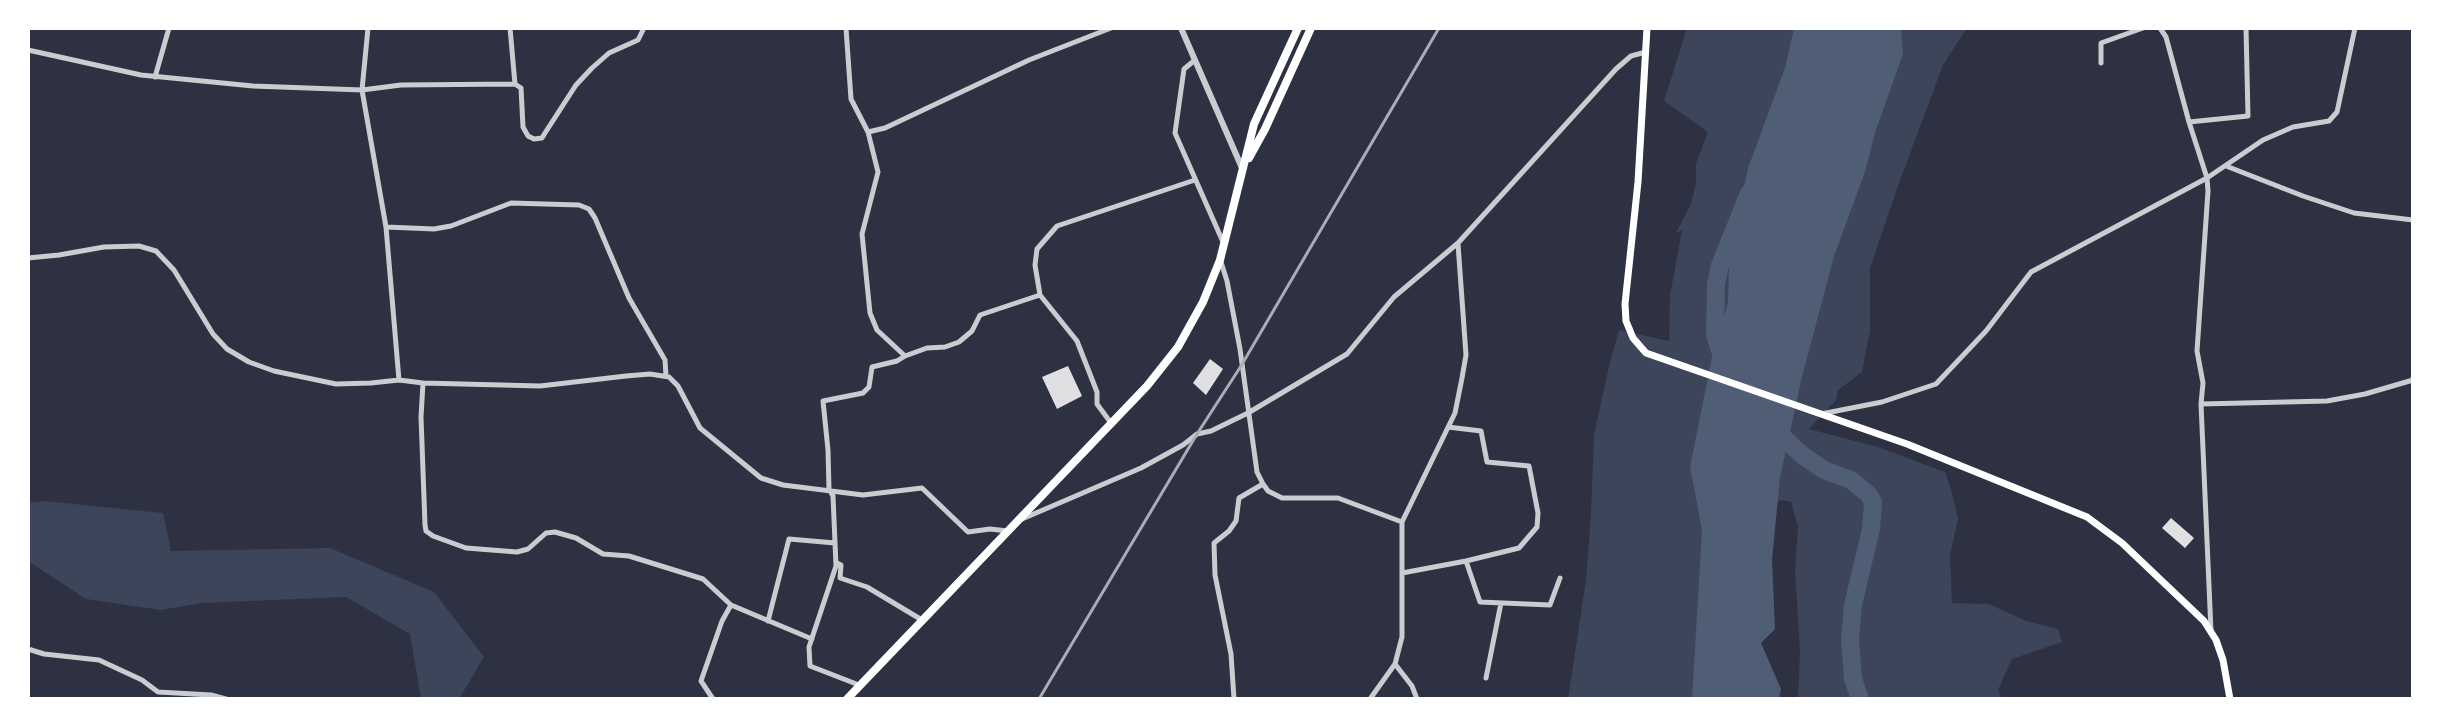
<!DOCTYPE html>
<html>
<head>
<meta charset="utf-8">
<style>
  body { margin:0 }
  #map { position:relative; width:2441px; height:727px; overflow:hidden; background:#2d3142; font-family:Arial,sans-serif }
  canvas { display:block }
  .frame { position:absolute; inset:0; border:30px solid #fff; pointer-events:none }
</style>
</head>
<body>
<div id="map">
<canvas width="2441" height="727"></canvas>
<div class="frame"></div>
</div>
<script>
const ctx = document.querySelector('canvas').getContext('2d');
ctx.lineJoin = 'round';
function paint(path, color) { ctx.fillStyle = color; ctx.fill(path, 'evenodd'); }
const shape = rows => new Path2D(rows.map(r => 'M' + r).join(''));
function stroke(path, color, width, dash) { ctx.strokeStyle = color; ctx.lineWidth = width; ctx.lineCap = dash ? 'butt' : 'round'; ctx.setLineDash(dash || []); ctx.stroke(path); }
const green = shape([
  [1687,28,1967,28,1943,65,1898,186,1870,268,1870,331,1862,372,1838,390,1836,400,1809,429,1878,447,1945,472,1952,493,1958,519,1950,555,1952,603,1989,604,2026,621,2058,629,2062,642,2012,659,1998,690,2002,699,1798,699,1800,652,1795,570,1798,527,1791,502,1782,500,1774,503,1754,699,1568,699,1586,580,1591,514,1594,434,1610,362,1619,330,1669,341,1670,295,1682,230,1676,233,1691,204,1696,183,1696,164,1708,132,1664,101],
  [45,501,163,513,171,551,330,548,434,592,484,657,459,699,421,699,410,634,346,597,201,603,161,610,86,599,28,561,28,503]
]);
const water = shape([
  [1794,28,1901,28,1903,54,1875,133,1865,172,1834,256,1801,381,1780,478,1772,560,1775,629,1761,643,1781,689,1779,699,1692,699,1702,530,1690,467,1712,357,1728,303,1729,264,1748,168,1785,68]
]);
const river = shape([
  [1723,360,1715,335,1716,284,1720,265,1749,193],
  [1774,422,1783,437,1802,455,1824,470,1851,480,1869,495,1873,502,1871,529,1853,605,1850,640,1853,679,1860,699]
]);
const building = shape([
  [1210,359,1223,369,1206,395,1193,383],
  [1068,366,1082,396,1057,409,1042,377],
  [2171,518,2194,538,2185,548,2162,528]
]);
const minor = shape([
  [368,28,362,90,386,227,399,380],
  [510,28,515,84,521,88,523,127,528,136,534,139,542,138,545,133,576,85,592,68,609,53,638,40,644,28],
  [846,28,851,99,868,132,878,172,862,234,870,313,877,330,905,356,897,361,872,367,869,387,863,393,823,401,828,450,829,489,833,496,836,566,809,647,810,666,859,685],
  [2160,28,2166,37,2189,122,2207,178,2208,191,2197,351,2203,383,2201,404,2211,631],
  [28,50,141,75,253,86,362,90,401,85,515,84],
  [1195,60,1184,69,1175,133,1223,242],
  [2101,63,2101,43,2143,28],
  [155,77,169,28],
  [2189,122,2248,116,2246,28],
  [868,132,885,128,1029,60,1111,28],
  [2226,166,2303,196,2354,213,2413,220],
  [386,227,434,229,451,226,511,203,579,205,589,209,595,218,629,298,665,360,666,376],
  [28,258,59,255,104,247,139,246,156,251,174,270,213,334,227,349,249,362,274,371,336,384,371,383,399,380,423,383,540,386,626,376,650,374,669,377,678,386,700,428,761,478,783,485,863,495,922,488,968,532,990,529,1008,531],
  [1221,262,1227,281,1240,349,1257,472,1263,484,1268,491,1282,498,1338,498,1402,522],
  [905,356,927,348,945,347,959,342,972,331,980,315,1040,295],
  [423,383,421,417,425,525,426,531,433,536,466,548,517,552,528,549,546,533,555,532,576,538,603,554,629,556,703,579,731,605,812,639],
  [2201,404,2327,401,2365,394,2413,380,2413,378],
  [1821,414,1882,402,1936,384,1986,331,2031,272,2207,178,2263,140,2293,127,2329,121,2337,112,2355,28],
  [1111,423,1097,404,1097,392,1077,341,1040,295,1035,265,1037,249,1057,226,1195,180],
  [1022,519,1141,468,1183,445,1197,434,1211,431,1248,413,1347,354,1394,297,1458,243,1616,69,1631,56,1646,52],
  [1466,561,1480,602,1550,605,1560,578],
  [837,563,841,565,840,578,867,587,922,620],
  [1402,573,1466,561,1519,548,1537,527,1538,513,1529,466,1487,462,1481,431,1448,427],
  [768,621,789,539,835,543],
  [28,649,44,654,99,660,142,680,158,692,211,695,226,699],
  [1395,664,1412,686,1417,699],
  [1486,678,1501,603],
  [713,699,701,681,722,621,731,605],
  [1234,699,1231,654,1215,575,1214,543,1229,531,1236,521,1239,498,1263,484],
  [1370,699,1395,664,1402,637,1402,522,1455,413,1462,378,1466,355,1458,244]
]);
const tertiary = shape([
  [1181,28,1242,168]
]);
const secondary = shape([
  [1647,28,1638,182,1625,304,1626,321,1633,338,1646,353,1907,444,2087,517,2122,543,2204,621,2216,640,2223,660,2230,699]
]);
const trunk = shape([
  [1249,158,1265,129,1311,28],
  [847,699,1147,386,1178,347,1203,302,1220,260,1254,124,1298,28]
]);
const rail = shape([
  [1039,699,1197,434,1241,366,1439,28]
]);
paint(green, '#3c4559');
paint(water, '#4f5d75');
stroke(river, '#4f5d75', 18);
paint(building, '#e0e0e3');
stroke(minor, '#caccd0', 5);
stroke(tertiary, '#caccd0', 6);
stroke(secondary, '#fff', 7);
stroke(trunk, '#fff', 8);
stroke(rail, '#abadb3', 3);
</script>
</body>
</html>
